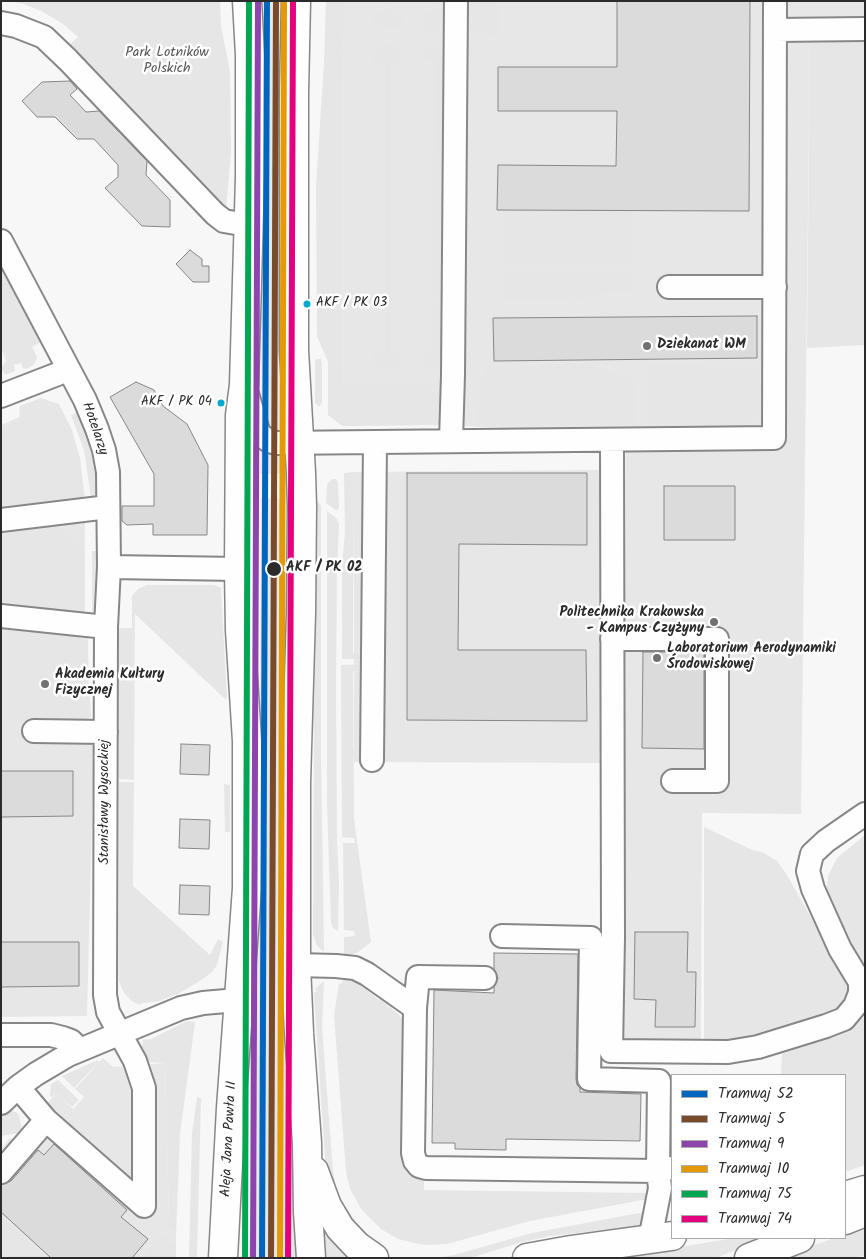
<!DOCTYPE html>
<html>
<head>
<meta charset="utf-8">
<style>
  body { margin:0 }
  #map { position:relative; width:866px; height:1259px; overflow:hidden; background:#f7f7f7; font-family:Kalam,sans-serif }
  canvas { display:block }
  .frame { position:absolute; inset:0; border:2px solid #2b2b2b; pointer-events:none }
  .legend { position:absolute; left:671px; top:1074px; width:175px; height:165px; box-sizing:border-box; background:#fff; border:1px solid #aaa; margin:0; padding:6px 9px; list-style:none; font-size:15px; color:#2b2b2b }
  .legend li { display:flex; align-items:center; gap:10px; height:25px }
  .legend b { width:25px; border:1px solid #aaa }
</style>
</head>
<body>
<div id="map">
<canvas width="866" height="1259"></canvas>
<div class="frame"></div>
<ul class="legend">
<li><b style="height:6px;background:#0065bd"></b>Tramwaj 52</li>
<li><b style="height:6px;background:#7a4b2a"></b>Tramwaj 5</li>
<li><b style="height:6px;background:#8e44ad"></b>Tramwaj 9</li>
<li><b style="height:6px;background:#e39a04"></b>Tramwaj 10</li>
<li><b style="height:6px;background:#00a651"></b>Tramwaj 75</li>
<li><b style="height:6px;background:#e5007d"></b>Tramwaj 74</li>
</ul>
</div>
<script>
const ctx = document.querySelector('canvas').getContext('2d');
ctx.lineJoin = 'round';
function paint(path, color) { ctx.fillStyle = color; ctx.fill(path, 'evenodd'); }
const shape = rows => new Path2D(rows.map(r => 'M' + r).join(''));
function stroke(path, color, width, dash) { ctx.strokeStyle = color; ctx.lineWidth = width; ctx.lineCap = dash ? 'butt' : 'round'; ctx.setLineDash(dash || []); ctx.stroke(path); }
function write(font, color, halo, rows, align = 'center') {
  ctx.font = font + ' Kalam,sans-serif'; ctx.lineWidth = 5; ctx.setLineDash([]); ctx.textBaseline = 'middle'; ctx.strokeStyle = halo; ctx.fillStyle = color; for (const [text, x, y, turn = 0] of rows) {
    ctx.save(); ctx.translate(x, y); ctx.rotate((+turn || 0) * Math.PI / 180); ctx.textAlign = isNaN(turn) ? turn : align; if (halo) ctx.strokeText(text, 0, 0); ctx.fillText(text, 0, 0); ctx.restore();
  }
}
const built = shape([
  [262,1,282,1,281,434,274,431,261,421],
  [343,1,865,1,865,35,810,36,801,814,702,813,701,1043,622,1042,626,432,426,425,342,426],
  [52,403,72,430,84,498,85,518,85,614,88,642,89,727,94,739,87,1016,1,1017,1,425],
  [261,449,281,455,281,474,260,474],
  [600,470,601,763,354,762,354,472],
  [260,498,281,499,279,647,280,647,278,1258,257,1258,261,511],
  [103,1058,113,1067,165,1063,169,1217,163,1222,176,1235,176,1244,163,1232,139,1258,48,1258,1,1215,1,1159,6,1152,1,1149,9,1139,20,1138,56,1093,73,1109,84,1097,75,1089]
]);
const green = shape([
  [9,1,220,1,221,26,230,71,231,152,226,210,68,46,78,37,63,24,43,12,24,4],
  [326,1,343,1,342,385,433,384,436,386,439,397,439,409,434,421,426,425,342,426,328,415,328,362,317,336,316,186,324,63],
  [387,1,393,1,393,13,406,14,403,22,397,28,384,28,375,24,372,19,372,14,387,13],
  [435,1,446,1,446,17,440,28,431,31,424,26,421,13,435,13],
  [464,1,498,1,498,10,500,10,500,36,482,33,470,25,467,19],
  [865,35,865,345,807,348,810,36],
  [389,44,399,48,405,56,406,61,391,62,391,353,406,354,401,364,391,370,376,367,371,352,385,352,386,63,371,63,375,51,381,46],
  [431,46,438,47,445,56,445,299,434,299,435,60,421,60,424,51],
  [504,210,632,210,633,264,504,264],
  [1,262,43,341,32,347,37,357,34,365,26,369,23,368,21,363,14,365,15,371,8,374,5,374,1,368,6,361,1,347],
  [505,270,633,270,633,291,605,291,594,298,505,300],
  [433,304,445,304,443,363,435,368,431,368,422,365,420,354,433,354],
  [317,359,321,359,322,365,322,403,319,407,315,403,315,361],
  [647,364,759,367,758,418,749,423,646,424],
  [590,365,636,381,636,424,477,425,478,381,484,380,484,366],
  [41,398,59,404,72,430,80,458,85,500,1,514,1,428,19,421,20,406],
  [79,411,92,453,98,493,91,498,84,450,71,415],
  [354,472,353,653,367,653,367,659,342,659,342,568,345,531,344,473],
  [332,479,336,479,338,483,339,508,337,511,326,503,327,484],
  [315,499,321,505,321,750,324,952,317,946,313,934,314,739,312,674],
  [327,511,337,519,339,524,337,571,336,688,337,841,339,884,338,931,333,928,331,923,327,804],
  [53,522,85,550,85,614,1,610,1,528],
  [92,551,99,551,100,607,92,612],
  [147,585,214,585,221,588,227,698,225,699,135,614,134,780,119,779,119,628,132,628,132,596,138,589],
  [15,627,61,630,61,634,87,637,91,717,85,721,6,718,7,632],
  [280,647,289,647,281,781,281,999,299,1258,278,1258],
  [367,664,367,670,353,671,354,819,371,942,357,953,344,956,344,937,355,936,354,931,344,930,343,843,355,843,354,838,342,837,341,665],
  [119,782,134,782,133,886,210,955,218,939,223,942,217,965,212,972,203,979,178,994,156,1002,142,1003,140,1005,133,1002,124,993,119,981],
  [224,784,230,785,230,832,225,832],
  [704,827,750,849,764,853,777,861,787,875,849,985,849,994,837,1016,763,1039,704,1043],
  [865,835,865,964,844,934,826,895,828,876,837,858],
  [259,866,257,1258,249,1258],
  [343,978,356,981,379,1000,380,999,398,1014,405,1022,424,1177,424,1190,649,1193,653,1198,530,1221,447,1244,425,1245,414,1243,398,1239,381,1229,361,1209,350,1189,346,1172,334,1015,339,984,342,983],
  [324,981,322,1027,333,1171,336,1187,343,1203,358,1225,372,1238,373,1243,351,1227,326,1172,314,995,314,992,317,992,315,989],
  [865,1017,865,1165,845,1172,845,1075,781,1075,782,1054,846,1027],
  [187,1021,195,1022,180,1134,176,1235,163,1222,169,1217,165,1063,146,1062,141,1051,143,1040,151,1039],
  [98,1060,99,1062,74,1088,62,1076],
  [58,1080,79,1100,72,1107,56,1093,52,1097,50,1096,51,1084],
  [197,1097,201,1098,197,1258,189,1258,192,1133],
  [8,1110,16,1112,19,1115,22,1130,19,1133,1,1136,1,1118],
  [650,1211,643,1226,550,1236,519,1243,470,1258,437,1258,454,1255,532,1233],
  [321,1213,358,1258,323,1258],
  [1,1215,48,1258,1,1258],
  [865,1226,865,1255,857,1258,781,1258,834,1238,845,1238,845,1234],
  [163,1232,176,1244,176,1258,139,1258],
  [736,1238,766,1238,716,1258,610,1258]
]);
const building = shape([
  [617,1,750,1,749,211,497,210,498,165,616,166,617,111,498,111,498,67,617,67,617,1],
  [70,81,77,89,70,95,86,112,99,111,147,161,146,175,170,200,170,227,142,226,105,188,118,177,118,165,94,139,77,139,55,117,37,117,22,101,42,82,70,81],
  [190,250,202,259,202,266,209,266,209,282,193,282,176,264,190,250],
  [757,316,757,358,494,361,493,318,757,316],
  [136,382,154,390,163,406,187,424,208,465,207,535,153,535,153,524,127,525,122,521,122,506,154,506,154,474,110,397,136,382],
  [407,473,587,473,587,545,459,544,458,650,586,650,587,721,407,720,407,473],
  [664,486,735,486,735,540,664,540,664,486],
  [643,652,704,652,704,749,642,748,643,652],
  [181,744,210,745,209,775,180,774,181,744],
  [1,771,73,771,73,816,1,817,1,771],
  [180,819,210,820,209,849,179,848,180,819],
  [180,885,210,886,209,915,179,914,180,885],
  [635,932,688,932,687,972,696,972,695,1027,655,1027,656,1000,634,999,635,932],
  [1,942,79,942,79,986,1,987,1,942],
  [494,953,578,954,576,1079,577,1085,580,1088,580,1092,641,1094,640,1141,506,1139,506,1150,455,1149,455,1143,432,1143,434,990,494,993,494,987,498,978,494,969,494,953],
  [54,1144,127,1210,121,1217,148,1239,132,1258,51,1258,1,1212,1,1185,11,1181,38,1150,44,1155,54,1144]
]);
const minor = shape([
  [1,23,16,26,44,37,68,60,215,214,224,221,247,225],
  [775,30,865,29],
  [1,241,85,400,97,429,104,450,108,472,109,567,106,627,105,995,108,1012,135,1061,144,1088,144,1206,46,1120,18,1087],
  [669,287,775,287],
  [245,387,259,434,269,441,276,443,774,438,775,1],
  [1,396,68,370],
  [612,440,613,938,611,1051,728,1052,758,1047,826,1026,844,1019,855,1006,860,993,860,982,840,949,813,889,808,871,812,854,826,841,865,814],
  [451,441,453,375,456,1],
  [1,520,108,507],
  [109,567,239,569],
  [1,616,106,627],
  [612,639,717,639,717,781,673,781],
  [34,731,106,732],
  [372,760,375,442],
  [296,965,336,966,355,968,367,974,415,1008,413,1153,415,1161,419,1166,426,1168,658,1171,659,1081,589,1079,591,938,502,936],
  [415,1008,418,977,485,978],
  [1,1035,51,1035,63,1038,71,1041,80,1050],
  [1,1103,18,1087,36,1074,68,1055,181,1008,203,1003,238,1000],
  [1,1172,46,1120],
  [650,1240,660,1188,658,1171,671,1168]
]);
const major = shape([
  [296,1,294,93,294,350,301,473,302,506,301,613,296,783,296,965,299,1033,307,1143,308,1212,311,1258],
  [314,1171,327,1206,340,1228,357,1246,374,1258],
  [845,1196,865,1190],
  [845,1220,865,1212],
  [223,1258,231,1108,247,888,247,741,240,630,239,569,240,415,244,385,250,177,250,55,247,1],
  [527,1258,571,1250,672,1236],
  [749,1258,800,1238]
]);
const tram1 = shape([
  [262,1258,267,1]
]);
const tram2 = shape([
  [271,1258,276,1]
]);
const tram3 = shape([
  [253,1258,258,1]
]);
const tram4 = shape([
  [280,1258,284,1]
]);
const tram5 = shape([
  [245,1258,249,1]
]);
const tram6 = shape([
  [288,1258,293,1]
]);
const markers = [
  [307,304,4.5,"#00a9ce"],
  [647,346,5,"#727272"],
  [221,403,4.5,"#00a9ce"],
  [274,569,8,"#2b2b2b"],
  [714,622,5,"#727272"],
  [657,658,5,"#727272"],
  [45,684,5,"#727272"]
];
const busNames = [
  ["AKF / PK 03",316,304],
  ["AKF / PK 04",212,403,"right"]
];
const parkNames = [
  ["Park Lotników",167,54],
  ["Polskich",167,70]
];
const poiNames = [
  ["Dziekanat WM",657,346],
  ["Politechnika Krakowska",704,614,"right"],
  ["- Kampus Czyżyny",704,630,"right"],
  ["Laboratorium Aerodynamiki",667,650],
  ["Środowiskowej",667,666],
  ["Akademia Kultury",55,676],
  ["Fizycznej",55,692]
];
const streetNames = [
  ["Hotelarzy",94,429,71],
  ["Stanisławy Wysockiej",106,802,-90],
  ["Aleja Jana Pawła II",230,1139,-87]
];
const stopNames = [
  ["AKF / PK 02",286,569]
];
paint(built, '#e7e7e7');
paint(green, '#e6e6e6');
paint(building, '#dbdbdb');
stroke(building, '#878787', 1);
stroke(minor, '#878787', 26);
stroke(major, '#878787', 31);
stroke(minor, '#fefefe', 22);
stroke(major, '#fefefe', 28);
stroke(tram1, '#0065bd', 6);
stroke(tram2, '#7a4b2a', 6);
stroke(tram3, '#8e44ad', 6);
stroke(tram4, '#e39a04', 6);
stroke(tram5, '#00a651', 6);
stroke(tram6, '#e5007d', 6);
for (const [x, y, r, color] of markers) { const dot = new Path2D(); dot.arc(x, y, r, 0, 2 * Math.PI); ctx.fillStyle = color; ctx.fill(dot); stroke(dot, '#fff', 2); }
write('13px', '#2b2b2b', '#fff', busNames, 'left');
write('14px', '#565656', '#fff', parkNames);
write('bold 14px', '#2b2b2b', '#fff', poiNames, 'left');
write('14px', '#2b2b2b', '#fff', streetNames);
write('bold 14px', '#2b2b2b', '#fff', stopNames, 'left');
</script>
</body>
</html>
